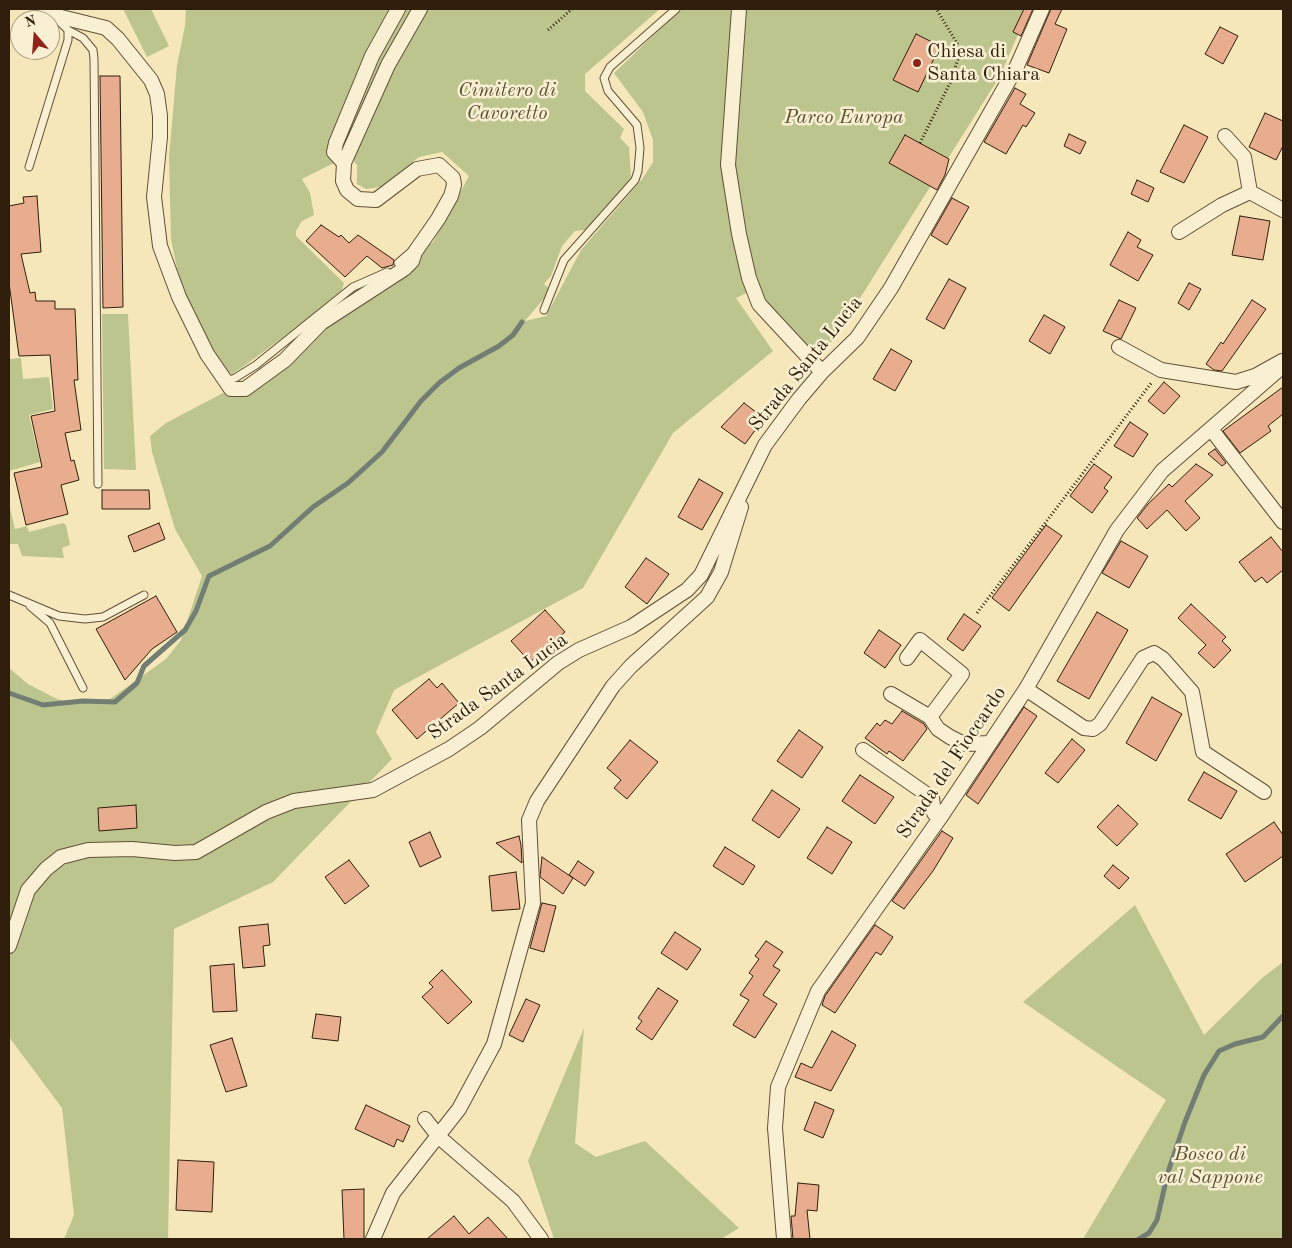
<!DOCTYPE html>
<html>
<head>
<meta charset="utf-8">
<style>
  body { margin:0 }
  #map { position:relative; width:1292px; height:1248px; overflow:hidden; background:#f6e7ba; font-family:"Old Standard TT",serif }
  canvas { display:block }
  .frame { position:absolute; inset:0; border:10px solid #2f1e0c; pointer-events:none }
  .north { position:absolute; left:10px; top:10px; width:50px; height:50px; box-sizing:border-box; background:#f9efd2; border:1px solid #a89b83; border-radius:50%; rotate:342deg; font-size:14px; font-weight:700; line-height:20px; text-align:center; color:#2f1e0c }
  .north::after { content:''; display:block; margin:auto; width:18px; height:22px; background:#8f2418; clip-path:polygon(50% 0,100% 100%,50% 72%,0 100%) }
</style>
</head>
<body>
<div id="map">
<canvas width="1292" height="1248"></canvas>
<div class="frame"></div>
<div class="north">N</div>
</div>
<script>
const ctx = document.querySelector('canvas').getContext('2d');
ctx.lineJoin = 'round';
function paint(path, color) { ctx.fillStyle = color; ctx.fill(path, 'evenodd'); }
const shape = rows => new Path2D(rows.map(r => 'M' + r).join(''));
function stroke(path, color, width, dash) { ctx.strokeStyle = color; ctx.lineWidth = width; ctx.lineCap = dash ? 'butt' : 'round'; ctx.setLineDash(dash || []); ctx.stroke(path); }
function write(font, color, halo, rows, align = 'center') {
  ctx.font = font + ' "Old Standard TT",serif'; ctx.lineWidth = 5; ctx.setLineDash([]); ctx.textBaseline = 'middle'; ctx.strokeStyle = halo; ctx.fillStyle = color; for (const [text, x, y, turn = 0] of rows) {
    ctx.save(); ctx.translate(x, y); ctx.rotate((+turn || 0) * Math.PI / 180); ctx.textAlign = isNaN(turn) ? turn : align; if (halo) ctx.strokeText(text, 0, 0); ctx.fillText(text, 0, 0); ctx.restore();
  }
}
const green = shape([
  [123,9,151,9,169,46,147,57],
  [186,9,660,9,585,74,585,91,624,129,620,138,629,147,631,178,585,230,575,231,562,246,551,276,544,284,551,290,525,321,546,316,581,250,643,178,653,162,653,140,643,112,614,73,681,9,1029,9,1000,76,833,341,804,356,753,290,736,298,773,351,673,433,583,588,394,690,376,732,392,759,273,882,174,929,168,1239,64,1239,74,1215,62,1108,9,1037,9,668,28,684,55,698,73,704,110,699,166,659,181,640,202,576,175,529,152,452,150,436,166,423,246,381,433,242,469,176,442,152,419,157,380,187,366,189,357,184,357,165,352,159,336,162,302,179,310,193,314,215,302,221,296,231,296,236,344,283,342,290,304,322,244,366,232,374,224,369,213,353,189,303,178,274,171,239,169,157,177,65,185,26],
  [102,314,128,314,136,470,104,469],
  [21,358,23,379,49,377,53,409,29,415,40,462,9,471,9,359],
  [9,504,15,529,27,526,29,532,63,523,66,525,70,545,62,548,64,558,22,556,18,544,9,544],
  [1135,905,1204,1035,1262,978,1283,962,1283,1239,1083,1239,1166,1100,1023,1002],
  [584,1028,575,1143,596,1157,645,1141,739,1228,721,1239,554,1239,528,1161]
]);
const stream = shape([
  [9,693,43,705,83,701,115,702,137,683,144,666,185,630,196,611,209,576,270,546,313,507,348,483,382,452,421,401,439,383,459,368,499,346,513,335,522,322],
  [1139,1239,1149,1233,1157,1220,1168,1172,1185,1122,1204,1075,1219,1051,1235,1044,1263,1037,1283,1016]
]);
const building = shape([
  [1024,9,1033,9,1021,36,1013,32,1024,9],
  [1051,9,1062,9,1055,24,1067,29,1049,73,1027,65,1051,9],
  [1220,27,1238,36,1223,64,1205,54,1220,27],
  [916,34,940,46,918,92,893,80,916,34],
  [100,76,120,76,123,307,103,308,100,76],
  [1015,88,1026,94,1020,104,1035,113,1026,127,1023,125,1006,154,984,142,1015,88],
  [1265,113,1283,121,1283,146,1276,160,1249,147,1265,113],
  [1184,125,1208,137,1184,183,1160,172,1184,125],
  [1069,134,1086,142,1080,154,1064,146,1069,134],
  [905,135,949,159,945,175,937,190,889,163,905,135],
  [1137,180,1154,188,1148,202,1131,194,1137,180],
  [37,196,41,252,21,254,30,293,35,292,36,301,55,301,55,309,75,309,78,380,74,380,81,430,65,433,71,461,74,460,79,480,61,485,68,514,26,525,14,473,42,467,31,416,55,411,50,355,19,356,9,283,9,206,24,203,23,197,37,196],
  [952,198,969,207,947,245,931,235,952,198],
  [1240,216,1270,221,1263,260,1232,255,1240,216],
  [321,225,339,237,341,235,349,243,358,235,394,260,393,265,382,268,367,256,345,277,306,241,321,225],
  [1128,232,1141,240,1137,247,1153,255,1138,281,1110,265,1128,232],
  [949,279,966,288,944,329,926,319,949,279],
  [1189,283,1201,289,1189,310,1178,303,1189,283],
  [1119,300,1136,308,1121,339,1103,331,1119,300],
  [1252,300,1266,309,1222,371,1214,370,1206,364,1221,342,1223,344,1252,300],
  [1044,315,1065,327,1050,354,1029,341,1044,315],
  [891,349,912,361,895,391,873,379,891,349],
  [1164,382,1180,396,1164,414,1148,401,1164,382],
  [1283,387,1283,414,1268,426,1271,431,1240,453,1223,431,1283,387],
  [744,403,764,418,745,444,721,427,744,403],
  [1130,422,1148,434,1133,457,1114,446,1130,422],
  [1215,449,1226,463,1222,466,1208,454,1215,449],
  [1094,464,1112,477,1104,488,1108,491,1092,513,1070,496,1094,464],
  [1196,464,1213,475,1185,501,1200,518,1186,531,1167,510,1147,529,1137,518,1148,504,1169,484,1172,487,1196,464],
  [699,479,723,493,702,530,678,517,699,479],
  [102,490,149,490,150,509,102,509,102,490],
  [159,523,165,539,134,552,128,536,159,523],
  [1046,525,1062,536,1009,611,992,598,1046,525],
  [1271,537,1283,552,1283,570,1267,583,1262,577,1255,582,1239,562,1271,537],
  [1121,541,1148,556,1129,588,1102,573,1121,541],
  [646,558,669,574,647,604,625,587,646,558],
  [156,596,177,632,152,649,125,680,96,629,156,596],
  [1191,604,1226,637,1222,641,1231,650,1214,668,1198,653,1206,645,1178,618,1191,604],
  [545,610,565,632,530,662,511,641,545,610],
  [1097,612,1128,630,1089,699,1057,681,1097,612],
  [964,614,981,626,963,651,947,639,964,614],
  [879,630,901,645,885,668,864,653,879,630],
  [429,679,437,688,442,683,459,703,417,739,392,710,429,679],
  [1152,697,1182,714,1156,761,1126,743,1152,697],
  [1024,707,1037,716,978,804,966,795,1024,707],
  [902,711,924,724,927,729,903,761,889,751,887,754,865,738,877,723,880,726,885,720,892,724,902,711],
  [799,730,823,747,802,778,777,761,799,730],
  [1072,739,1085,750,1058,783,1045,773,1072,739],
  [630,740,658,762,627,799,614,788,621,780,607,768,630,740],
  [1204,772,1237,791,1221,819,1188,800,1204,772],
  [860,775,894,797,875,824,842,801,860,775],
  [772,790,800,809,779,838,752,820,772,790],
  [136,805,137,828,99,831,98,808,136,805],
  [1118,805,1138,824,1117,846,1097,827,1118,805],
  [1274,822,1283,835,1283,856,1245,882,1226,854,1274,822],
  [827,827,852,842,832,874,807,858,827,827],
  [942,831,953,838,933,871,904,909,892,901,942,831],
  [430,832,441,857,420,867,409,842,430,832],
  [519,836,521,845,522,863,496,843,519,836],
  [725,847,755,866,743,885,713,866,725,847],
  [542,857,573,878,563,894,540,877,542,857],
  [349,860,369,886,345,904,325,877,349,860],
  [578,861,594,872,585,886,569,875,578,861],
  [1113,865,1129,878,1119,889,1104,876,1113,865],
  [516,872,520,909,492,911,489,876,516,872],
  [542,903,556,906,544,952,530,948,542,903],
  [268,924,270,945,263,946,265,966,243,968,239,927,268,924],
  [875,925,893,937,881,955,876,952,835,1013,822,1005,825,996,875,925],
  [675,932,701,949,687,970,661,953,675,932],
  [766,941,783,952,773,966,780,970,763,995,777,1004,755,1038,733,1025,749,1000,740,995,753,976,749,973,759,959,755,956,766,941],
  [234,964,237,1011,213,1012,210,966,234,964],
  [442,970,472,1002,448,1024,422,997,433,987,429,983,442,970],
  [658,988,678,1001,652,1040,636,1029,642,1021,638,1018,658,988],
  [526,999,540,1005,523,1042,509,1035,526,999],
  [316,1014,341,1017,338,1041,312,1038,316,1014],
  [832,1031,856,1045,831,1091,795,1077,801,1063,812,1068,832,1031],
  [232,1038,247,1086,226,1092,210,1045,232,1038],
  [815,1102,834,1110,823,1138,804,1130,815,1102],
  [366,1105,410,1126,403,1142,397,1139,394,1147,355,1129,366,1105],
  [178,1160,214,1162,212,1212,176,1210,178,1160],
  [798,1183,819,1185,817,1211,807,1210,810,1239,793,1239,791,1216,795,1216,798,1183],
  [364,1189,364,1239,344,1239,342,1190,364,1189],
  [454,1216,469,1234,488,1217,508,1239,427,1239,454,1216]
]);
const path = shape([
  [548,30,572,9],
  [920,143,950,83,961,50,937,10],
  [977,613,1152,382]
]);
const lane = shape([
  [68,30,83,38,93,50,94,59,98,484],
  [29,167,68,40,68,30,55,17],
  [398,263,412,251],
  [544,310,564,260,635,180,638,171,640,148,637,125,608,91,604,78,610,67,676,9],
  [225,381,235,378,256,365,353,287,387,272],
  [9,595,59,616,85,619,103,617,144,595],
  [30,606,50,623,83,688]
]);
const street = shape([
  [45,9,53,15,106,28,118,39,151,80,157,94,160,116,160,137,154,197,160,246,179,297,207,354,231,389,245,389,285,360,321,323,404,269,412,261,415,252,438,219,451,196,454,185,453,178,439,165,417,169,376,200,358,199,347,190,343,181,344,163,388,65,420,9],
  [739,9,728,165,739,234,749,278,759,304,822,372],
  [1225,136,1244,157,1250,192,1283,210],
  [344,163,334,152,336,143,372,56,398,9],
  [1179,232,1222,205,1250,192],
  [1119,347,1161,370,1236,382,1255,376,1282,361],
  [1211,429,1283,522],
  [907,658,920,640,962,674,930,717],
  [1026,689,1084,728,1093,729,1100,724,1143,658,1154,653,1163,659,1192,692,1203,752,1264,792],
  [891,694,930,717,938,729,950,737,964,744,990,743],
  [863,750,932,798,934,813,940,818],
  [9,946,28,890,46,869,61,857,88,850,132,849,175,853,196,852,266,812,294,801,373,790,449,749,480,728,558,663,579,650,631,627,687,590,701,575,765,445,799,399,822,372,857,338,891,288,1017,66,1042,9],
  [425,1119,439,1137,513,1201,541,1239],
  [373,1239,393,1193,459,1109,494,1044,533,903,529,820,537,801,613,686,631,666,707,597,721,572,741,507],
  [784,1239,775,1128,778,1087,818,991,940,818,1026,689,1117,530,1162,471,1283,366]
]);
const markers = [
  [917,63,5,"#8f2418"]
];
const poiNames = [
  ["Chiesa di",927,52],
  ["Santa Chiara",927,75]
];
const parkNames = [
  ["Cimitero di",507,91],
  ["Cavoretto",507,114],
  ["Parco Europa",844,118],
  ["Bosco di",1210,1155],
  ["val Sappone",1210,1178]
];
const streetNames = [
  ["Strada Santa Lucia",806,364,-51],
  ["Strada Santa Lucia",498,687,-36],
  ["Strada del Fioccardo",952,763,-56]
];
paint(green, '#bdc58f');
stroke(stream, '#727e73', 5);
paint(building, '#e8ad8e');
stroke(building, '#2f1e0c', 1);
stroke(lane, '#615038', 9);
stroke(street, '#615038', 16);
stroke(path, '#2f1e0c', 3, [1, 2.5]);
stroke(lane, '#f9efd2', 7);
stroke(street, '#f9efd2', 14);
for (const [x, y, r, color] of markers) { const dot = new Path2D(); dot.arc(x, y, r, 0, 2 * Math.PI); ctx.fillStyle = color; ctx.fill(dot); stroke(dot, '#f9efd2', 2); }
write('20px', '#2f1e0c', '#f9efd2', poiNames, 'left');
write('italic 20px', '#5a5033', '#f9efd2', parkNames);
write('20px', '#2f1e0c', '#f9efd2', streetNames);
</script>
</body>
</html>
